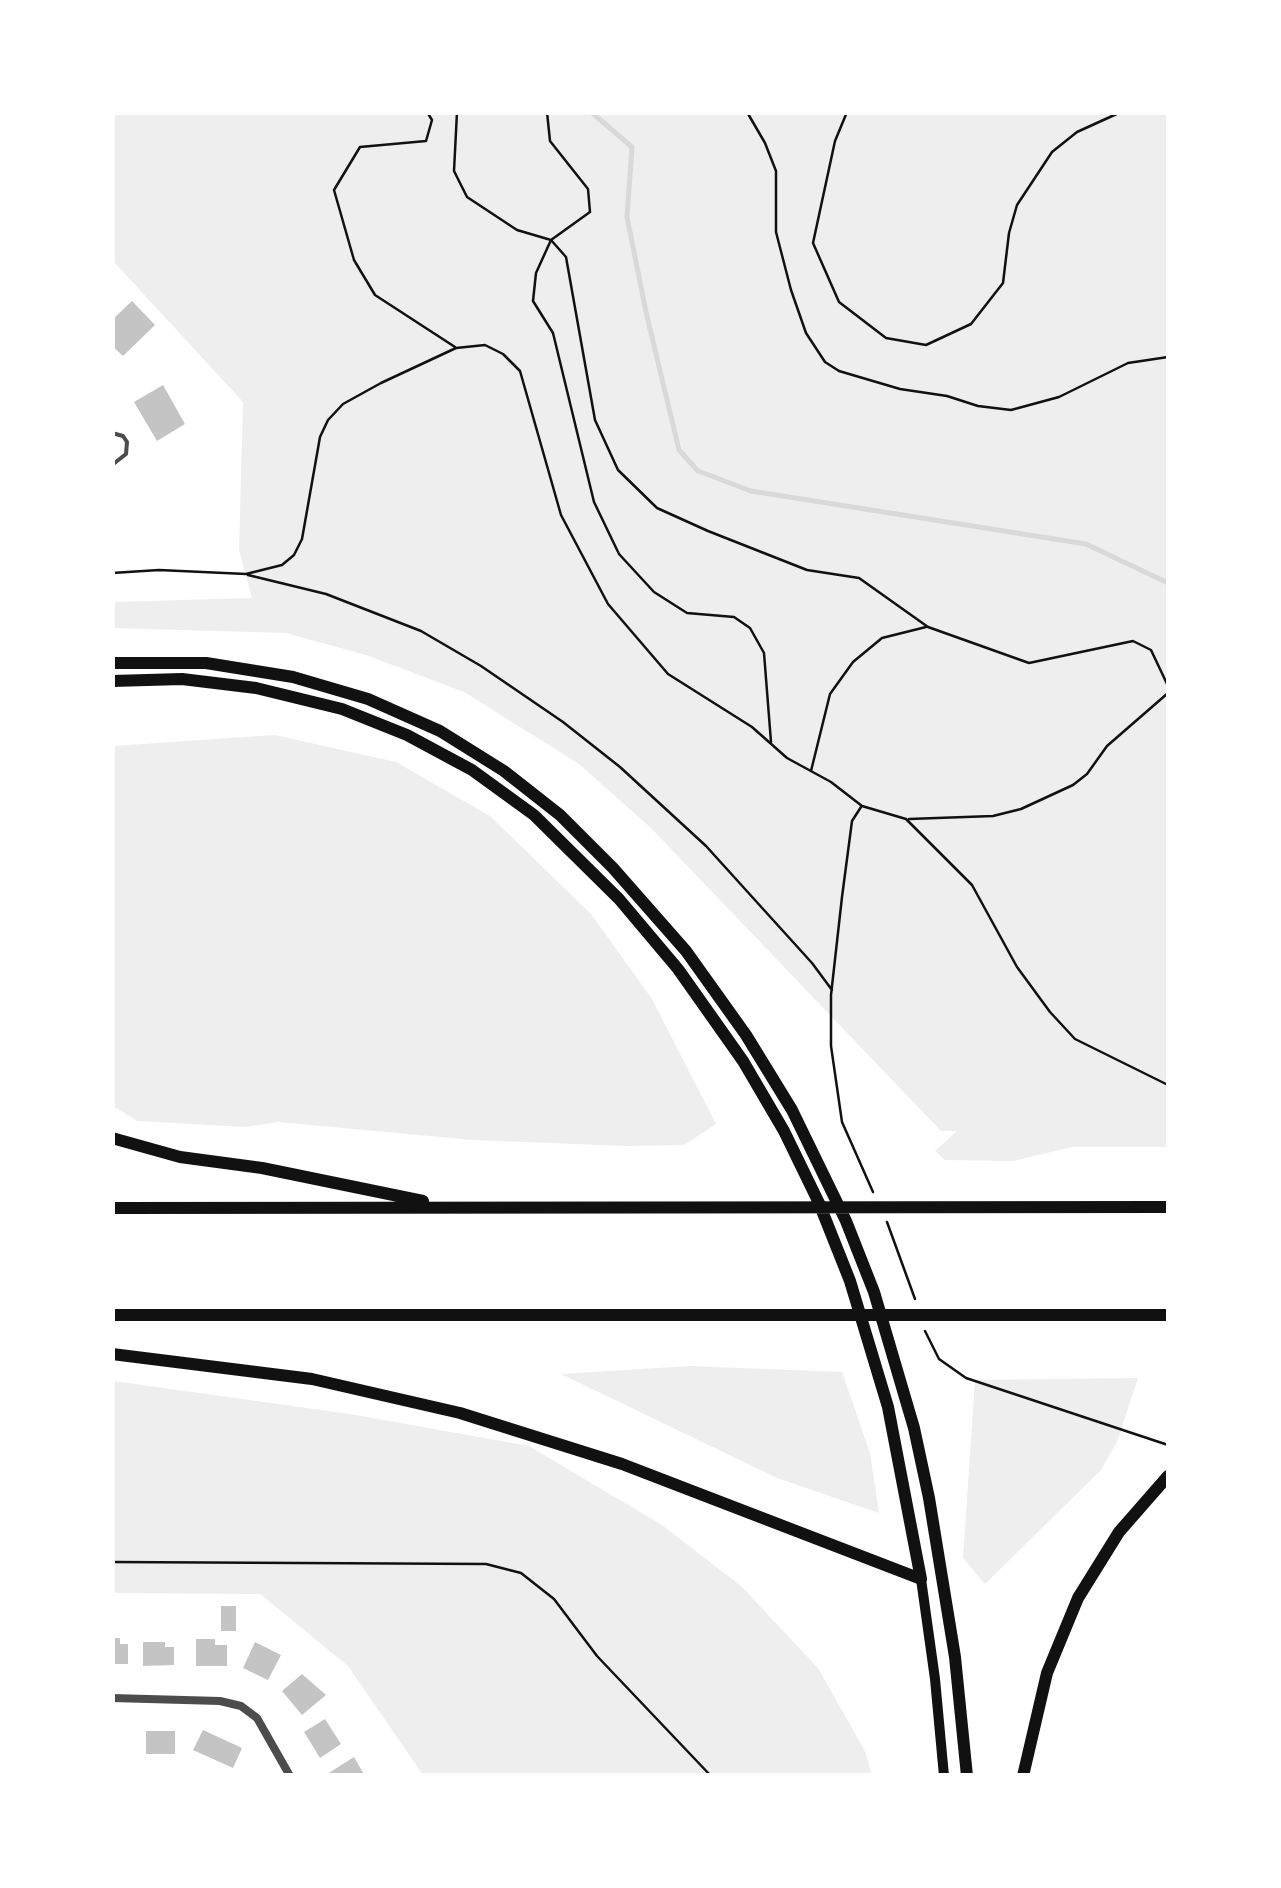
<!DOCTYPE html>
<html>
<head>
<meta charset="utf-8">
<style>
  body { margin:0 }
  #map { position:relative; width:1281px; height:1888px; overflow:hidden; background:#fff; font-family:Raleway,sans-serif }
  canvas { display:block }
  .frame { position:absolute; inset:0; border:115px solid #fff; pointer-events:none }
</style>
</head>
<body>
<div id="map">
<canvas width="1281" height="1888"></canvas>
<div class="frame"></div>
</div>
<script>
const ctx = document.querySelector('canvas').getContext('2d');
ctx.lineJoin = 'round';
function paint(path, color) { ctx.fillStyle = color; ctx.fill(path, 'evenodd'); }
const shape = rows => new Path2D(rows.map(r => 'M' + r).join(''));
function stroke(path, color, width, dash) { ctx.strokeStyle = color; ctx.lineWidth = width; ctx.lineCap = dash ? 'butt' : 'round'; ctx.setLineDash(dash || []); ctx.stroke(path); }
const green = shape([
  [113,113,1168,113,1168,1147,1072,1147,1013,1161,945,1160,935,1151,957,1131,941,1131,651,828,579,764,464,692,366,655,286,633,113,628,113,602,252,598,239,550,243,402,113,261],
  [275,735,396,762,490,816,591,914,652,999,716,1124,684,1145,626,1146,473,1140,278,1122,246,1127,137,1121,113,1106,113,746],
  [690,1366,842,1372,870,1453,879,1513,777,1478,561,1374],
  [1138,1378,1117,1442,1101,1470,985,1584,963,1558,975,1380],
  [113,1381,350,1414,529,1446,662,1525,741,1586,818,1668,865,1751,872,1775,423,1775,348,1666,260,1594,113,1593]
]);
const stream = shape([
  [591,112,632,147,627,217,646,312,679,450,698,471,751,491,1086,544,1168,583]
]);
const building = shape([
  [132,301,155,325,123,356,112,346,112,320],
  [163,385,185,424,157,441,134,402],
  [221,1606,236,1606,236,1631,221,1631],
  [112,1638,120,1638,120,1644,128,1644,128,1664,112,1664],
  [196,1639,215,1639,215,1645,227,1645,227,1666,196,1666],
  [143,1642,165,1642,165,1647,174,1647,174,1665,143,1666],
  [255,1642,281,1655,268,1680,243,1668],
  [302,1674,326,1695,302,1715,282,1691],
  [325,1719,341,1744,320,1758,304,1732],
  [203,1730,242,1748,233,1768,193,1750],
  [146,1731,175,1731,175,1754,146,1754],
  [354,1757,365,1776,324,1776]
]);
const path = shape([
  [427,112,432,120,426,141,360,147,334,190,354,260,375,295,455,347],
  [457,112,454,171,467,197,517,230,551,240,566,257,595,420,618,470,657,508,708,531,807,570,859,578,928,627,1029,663,1133,641,1151,650,1168,686],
  [547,112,550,141,588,189,590,212,551,240,536,273,533,301,553,333,594,502,619,554,654,592,687,613,734,617,750,628,764,653,771,742],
  [747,112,765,143,776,171,776,232,791,290,806,333,825,362,839,371,900,389,947,396,978,406,1011,410,1059,397,1128,363,1168,357],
  [847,112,835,141,813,243,839,302,886,338,926,345,971,324,1003,283,1009,233,1017,205,1052,152,1077,132,1121,112],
  [112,573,159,570,246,574,282,565,294,555,302,539,320,437,328,420,343,404,381,383,456,348,485,345,503,354,520,371,561,515,608,604,668,674,752,727,787,758,831,782,862,806,906,819,972,885,1017,967,1050,1012,1075,1039,1168,1085],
  [248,575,326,594,421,631,481,666,563,722,620,767,706,846,812,963,832,990],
  [811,771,830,694,853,662,882,638,926,627],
  [861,807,852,821,842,897,831,995,831,1046,842,1122,873,1192],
  [909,819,993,816,1021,809,1073,785,1087,774,1107,746,1168,693],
  [887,1222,915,1299],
  [925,1331,939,1359,966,1378,1168,1445],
  [112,1562,486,1564,521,1573,554,1599,597,1656,711,1776]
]);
const service = shape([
  [112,433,123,436,127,442,126,454,112,465]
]);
const minor = shape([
  [112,1698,220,1701,241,1706,257,1718,290,1776]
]);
const secondary = shape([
  [921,1579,935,1679,944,1776]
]);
const motorway = shape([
  [112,663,206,663,293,677,368,699,440,731,504,771,560,815,613,868,686,951,746,1035,792,1110,846,1221,874,1292,914,1428,929,1498,955,1657,967,1776],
  [112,681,182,679,256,688,342,709,407,735,472,770,534,815,619,899,678,969,743,1061,784,1131,819,1203,850,1281,888,1407,921,1579],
  [112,1138,180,1157,262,1168,423,1201],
  [112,1208,1168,1207],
  [112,1315,1168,1315],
  [112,1354,312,1379,460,1413,622,1464,921,1579],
  [1023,1776,1047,1673,1078,1598,1119,1532,1168,1476]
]);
paint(green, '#eee');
stroke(stream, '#d9d9d9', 5);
paint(building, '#c4c4c4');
stroke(path, '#111', 2.5);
stroke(service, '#4c4c4c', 4);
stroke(minor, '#4c4c4c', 8);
stroke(secondary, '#111', 10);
stroke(motorway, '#111', 12);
</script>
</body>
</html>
